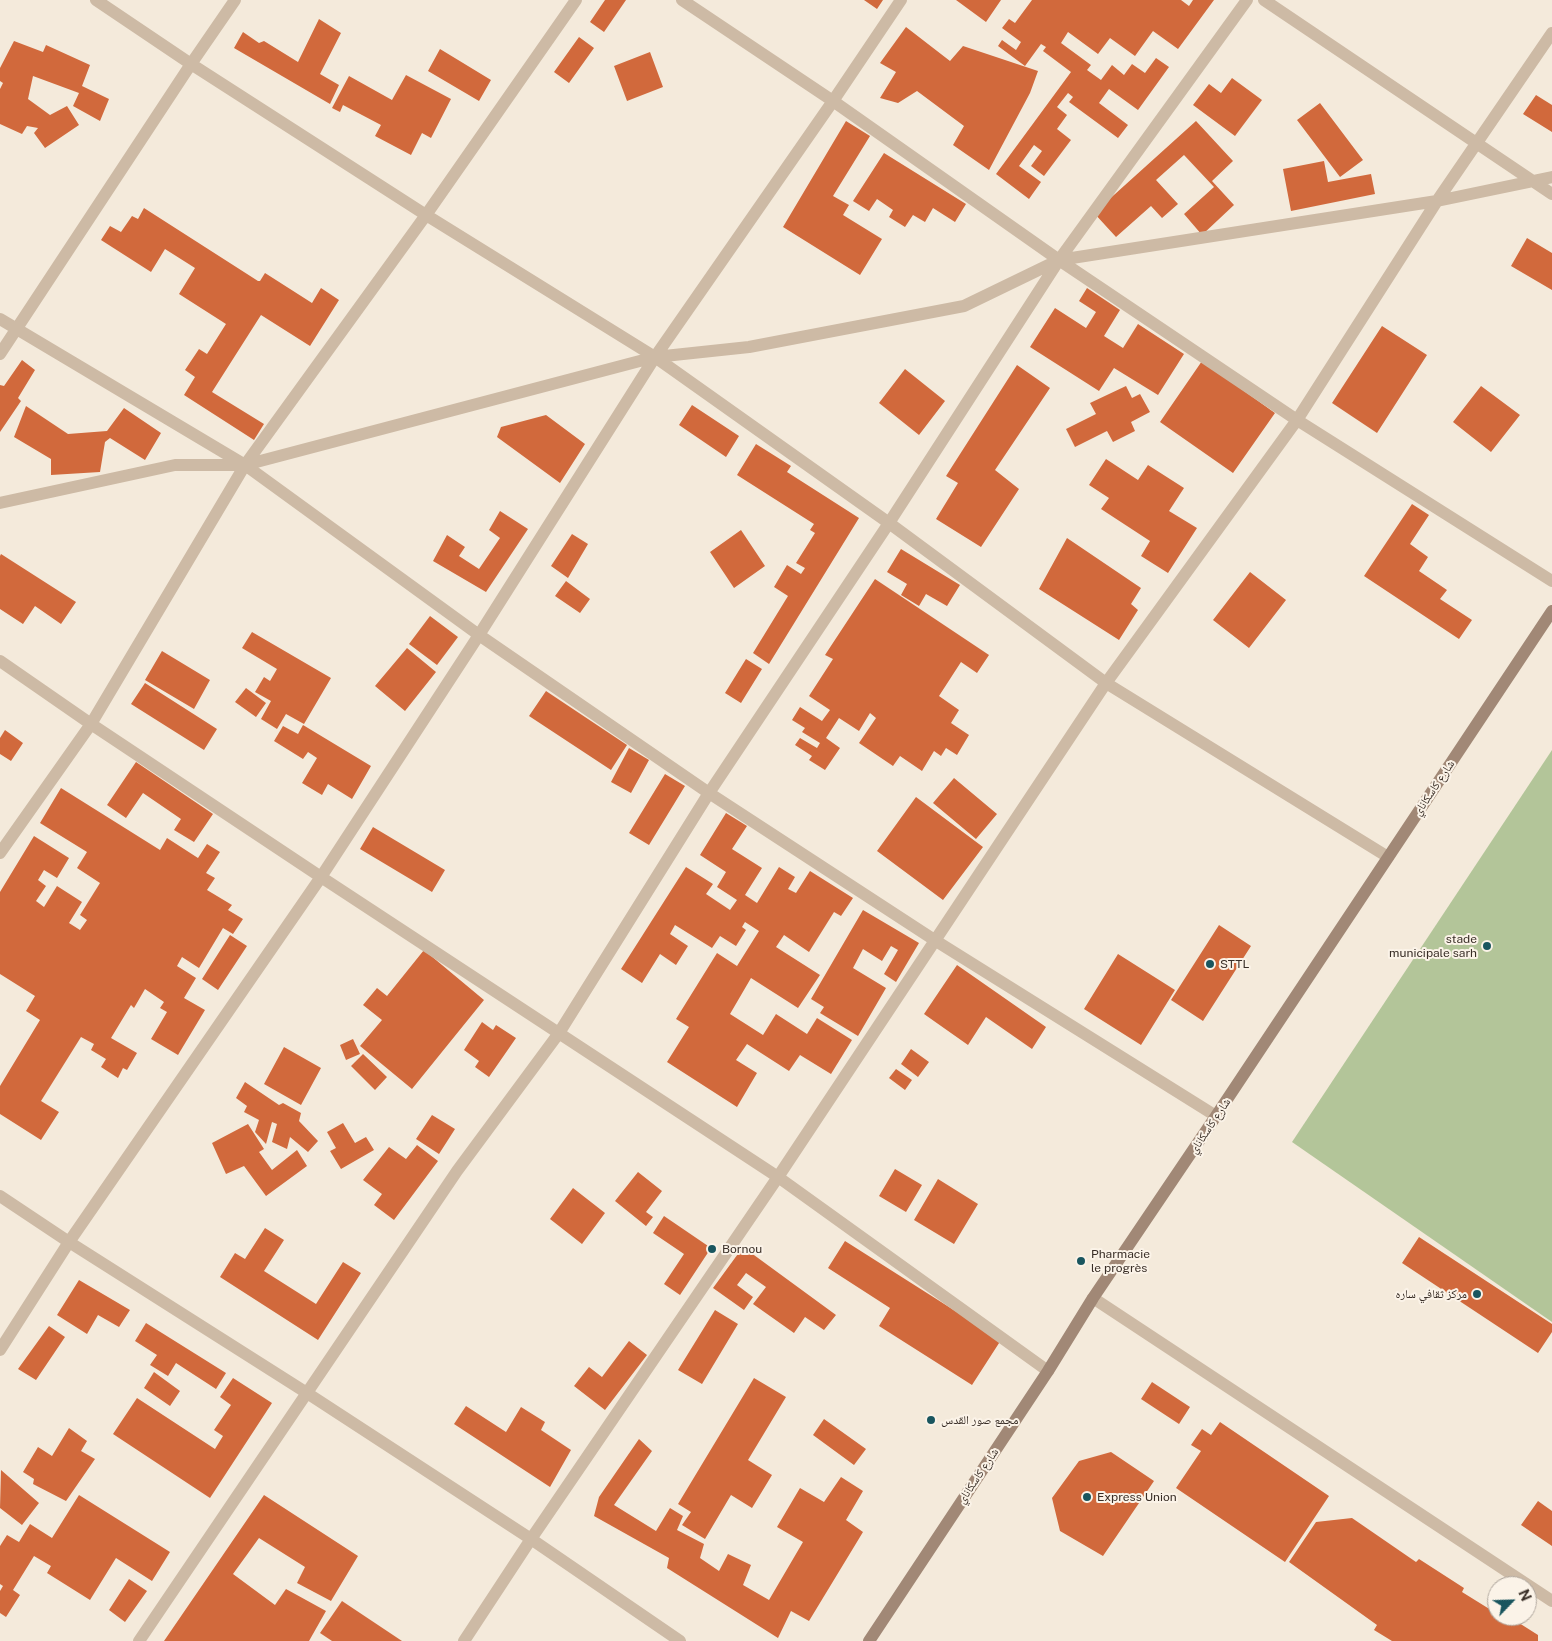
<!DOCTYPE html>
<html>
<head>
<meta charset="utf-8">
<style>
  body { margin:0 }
  #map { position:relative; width:1552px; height:1641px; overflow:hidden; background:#f4eadb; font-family:"Public Sans",sans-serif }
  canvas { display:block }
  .north { position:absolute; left:1487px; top:1576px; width:50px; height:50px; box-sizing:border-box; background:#fbf3e8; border:1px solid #ada49b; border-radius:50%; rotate:66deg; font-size:14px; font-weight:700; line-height:20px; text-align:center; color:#392e27 }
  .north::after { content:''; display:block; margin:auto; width:18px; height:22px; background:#19555e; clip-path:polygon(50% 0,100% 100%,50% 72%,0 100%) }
</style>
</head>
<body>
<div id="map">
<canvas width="1552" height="1641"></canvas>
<div class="north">N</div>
</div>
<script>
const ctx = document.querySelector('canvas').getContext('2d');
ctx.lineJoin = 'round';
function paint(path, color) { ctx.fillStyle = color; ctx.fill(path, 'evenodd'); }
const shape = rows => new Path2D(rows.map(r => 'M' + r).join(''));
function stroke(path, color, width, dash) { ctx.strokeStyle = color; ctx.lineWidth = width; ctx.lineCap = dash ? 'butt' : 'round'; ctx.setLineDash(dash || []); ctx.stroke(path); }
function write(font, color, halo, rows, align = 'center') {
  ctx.font = font + ' "Public Sans","Noto Naskh Arabic",sans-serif'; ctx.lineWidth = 4; ctx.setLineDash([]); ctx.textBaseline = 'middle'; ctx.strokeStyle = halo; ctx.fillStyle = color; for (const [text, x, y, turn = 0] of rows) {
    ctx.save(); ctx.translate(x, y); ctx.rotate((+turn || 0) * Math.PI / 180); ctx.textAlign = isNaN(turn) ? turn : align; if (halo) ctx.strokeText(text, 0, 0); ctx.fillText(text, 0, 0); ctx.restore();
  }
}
const green = shape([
  [1552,750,1552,1322,1292,1142]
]);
const building = shape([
  [605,0,626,0,604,32,590,22],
  [864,0,883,0,877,9],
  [956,0,1001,0,986,22],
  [1032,0,1181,0,1189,6,1193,0,1214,0,1178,49,1153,31,1135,56,1110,38,1098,54,1068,32,1061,43,1091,65,1087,70,1101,80,1112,65,1124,75,1132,64,1145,73,1156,58,1169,67,1138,110,1109,89,1099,103,1128,125,1118,138,1069,102,1073,97,1068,93,1057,107,1067,115,1057,129,1071,140,1044,176,1031,166,1042,151,1034,145,1019,166,1041,182,1029,199,996,174,1071,72,1043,51,1046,47,1041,44,1025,66,998,46,1002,40,1016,50,1021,42,1002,28,1009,19,1015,23],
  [319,19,341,33,320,74,339,85,330,104,234,48,243,32,259,43,264,41,298,62],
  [906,27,950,61,963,46,1038,71,1030,93,989,170,953,145,964,126,917,91,898,103,880,98,896,72,880,63],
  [579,37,594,48,569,83,554,72],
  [14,41,43,52,46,45,90,65,82,86,109,99,100,121,73,106,79,93,33,76,28,99,50,115,67,106,79,125,45,148,34,133,38,128,27,126,22,134,0,124,0,89,3,83,0,81,0,68],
  [440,49,491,80,479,101,428,71],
  [650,52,663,87,627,101,614,66],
  [406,75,451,99,431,138,422,133,411,155,375,136,381,125,343,105,340,112,332,108,349,76,392,100],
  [1232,78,1262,100,1235,136,1193,105,1209,84,1221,93],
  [1536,95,1552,105,1552,132,1523,114],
  [1320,103,1363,160,1340,177,1297,120],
  [846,121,870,136,833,196,849,205,843,215,882,239,860,275,783,227],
  [1196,121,1233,161,1212,181,1234,205,1202,235,1184,214,1214,187,1184,155,1156,180,1178,204,1162,218,1151,206,1116,237,1094,213],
  [884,153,966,204,955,222,933,208,925,222,913,215,905,227,889,217,893,210,877,199,869,211,853,201],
  [1324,161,1328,182,1371,174,1375,194,1291,211,1283,169],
  [144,208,258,281,260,281,265,273,312,303,321,288,339,300,310,346,261,315,212,392,264,424,254,440,184,395,195,377,185,370,199,349,207,354,226,324,179,294,195,268,165,249,151,272,101,240,110,226,121,232,132,216,138,219],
  [1527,238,1552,253,1552,290,1511,266],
  [1087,288,1120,310,1104,336,1123,348,1138,324,1184,354,1158,395,1114,368,1099,391,1030,347,1055,308,1086,328,1096,312,1079,301],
  [1382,326,1427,355,1377,433,1332,403],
  [22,360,35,370,18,398,21,401,0,432,0,385,4,386],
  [1202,361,1275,413,1233,473,1160,422],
  [1017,365,1050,388,995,470,1019,489,981,547,936,519,958,483,946,476],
  [905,369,945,401,919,435,879,403],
  [1126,386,1132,398,1140,394,1150,412,1131,422,1135,431,1113,442,1107,431,1075,447,1066,429,1096,414,1090,403],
  [1481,386,1520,415,1491,452,1453,422],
  [692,405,739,436,726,457,679,425],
  [26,406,68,434,107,431,124,408,161,433,145,460,110,438,105,442,100,472,51,475,51,459,14,437],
  [546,415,585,444,560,483,497,437,501,427],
  [756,444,791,466,787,472,859,518,769,664,753,653,788,596,774,587,787,565,801,574,805,568,796,563,815,533,810,530,814,524,737,475],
  [1106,459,1138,480,1148,465,1184,488,1169,511,1197,528,1168,573,1141,556,1150,541,1101,509,1109,498,1089,485],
  [1412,504,1429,515,1410,544,1428,557,1419,571,1447,590,1440,599,1472,620,1459,639,1364,576],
  [500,511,528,529,486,592,433,561,447,535,465,547,459,556,479,569,500,538,489,530],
  [741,530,765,566,734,588,710,552],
  [572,534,588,544,568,578,551,566],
  [1067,538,1141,588,1131,604,1138,610,1119,640,1039,589],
  [901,549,960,585,947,606,926,594,919,606,901,595,907,584,887,572],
  [1,554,76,602,61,624,35,606,23,624,0,609,0,556],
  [1250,572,1286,600,1249,648,1213,620],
  [875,579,989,655,977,673,961,662,939,696,959,710,951,723,969,735,957,755,946,748,941,756,934,751,922,771,900,756,893,766,859,743,876,718,870,713,859,731,839,718,826,738,840,748,825,770,809,760,812,756,795,745,800,738,817,748,820,743,802,732,805,728,792,720,800,707,822,721,830,710,809,696,833,659,825,655],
  [566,581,590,599,580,613,555,596],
  [430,616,458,637,437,665,409,644],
  [252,632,331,678,304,724,286,714,277,729,261,719,271,701,255,692,264,677,270,681,277,669,242,648],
  [407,648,436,672,405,711,375,686],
  [162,651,210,680,194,709,145,680],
  [746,659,762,669,741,703,725,693],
  [145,683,217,729,204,750,131,704],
  [246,688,266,703,256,717,235,702],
  [546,691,627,745,611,770,529,716],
  [303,725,371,766,352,799,328,784,322,795,302,783,317,758,308,752,303,759,274,741,283,726,298,734],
  [5,730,23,743,11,761,0,754,0,738],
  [629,748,649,760,631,793,611,782],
  [136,762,213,814,194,842,174,830,181,819,143,793,126,818,107,805],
  [665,774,685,786,649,845,629,833],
  [954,778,997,814,976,839,933,803],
  [61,788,160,850,167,838,198,858,207,844,220,852,206,873,215,878,207,890,232,905,228,910,243,919,233,934,223,928,199,968,182,957,177,966,196,978,184,998,205,1010,178,1055,151,1039,167,1012,160,1008,164,1002,145,989,134,1008,131,1005,111,1038,137,1053,127,1070,123,1068,118,1078,101,1067,106,1059,91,1050,94,1044,81,1037,41,1101,59,1112,41,1140,0,1114,0,1086,40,1020,26,1011,35,996,0,974,0,892,34,836,69,858,57,878,44,870,38,880,46,886,36,901,44,907,57,886,82,902,69,923,80,930,87,920,80,915,100,883,77,868,87,852,40,823],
  [916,797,983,847,943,900,877,851],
  [726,813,747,826,732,849,762,868,745,895,757,903,779,867,795,877,788,889,796,893,810,871,853,898,841,916,834,912,809,952,784,935,776,947,820,975,798,1008,751,978,730,1014,763,1035,776,1014,807,1034,817,1018,852,1040,831,1074,800,1055,789,1071,747,1044,736,1060,757,1073,737,1107,667,1062,689,1027,676,1019,717,953,737,966,759,931,745,922,742,927,746,930,736,946,720,936,712,948,675,925,670,934,688,946,676,965,660,954,642,983,621,969,686,867,713,884,706,894,730,910,737,900,717,887,726,872,700,855],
  [373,827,445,870,432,892,360,849],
  [863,910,919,943,896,982,884,974,898,950,891,946,882,961,863,949,853,968,886,988,858,1036,820,1013,824,1007,811,999],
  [1219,925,1251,946,1203,1021,1171,1000],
  [230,935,247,946,218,990,202,979],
  [424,950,484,1000,412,1089,360,1046,382,1020,363,1005,377,988,387,996],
  [1118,954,1175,990,1141,1045,1084,1009],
  [957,965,1046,1027,1032,1049,986,1017,968,1045,924,1014],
  [482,1022,493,1030,496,1025,516,1038,489,1077,475,1067,479,1061,464,1050],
  [353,1039,360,1054,346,1060,340,1045],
  [284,1047,321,1068,301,1105,264,1084],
  [911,1049,929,1062,918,1077,901,1064],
  [363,1054,387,1077,375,1090,351,1066],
  [896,1069,912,1080,905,1090,889,1078],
  [245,1082,279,1105,283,1103,301,1113,299,1121,318,1141,308,1152,290,1137,287,1149,272,1142,277,1124,272,1122,266,1144,255,1132,259,1120,244,1112,247,1106,236,1098],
  [432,1115,455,1129,439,1154,416,1139],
  [343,1123,355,1143,366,1137,374,1150,341,1169,330,1151,336,1148,327,1132],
  [248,1124,264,1149,259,1152,272,1170,297,1150,307,1166,266,1196,244,1166,226,1174,212,1143],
  [417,1145,438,1161,394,1220,374,1205,382,1194,363,1180,389,1147,406,1159],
  [895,1169,922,1185,906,1212,879,1196],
  [638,1172,662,1191,646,1212,653,1217,646,1226,615,1201],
  [938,1179,978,1204,954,1244,914,1220],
  [573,1188,605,1213,582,1244,550,1219],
  [664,1216,711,1248,680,1295,664,1284,684,1254,653,1233],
  [265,1228,284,1240,264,1271,316,1304,343,1262,361,1273,318,1340,220,1277,235,1253,245,1259],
  [1419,1237,1552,1324,1552,1332,1538,1353,1402,1263],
  [845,1241,1001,1340,972,1385,879,1326,890,1308,828,1268],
  [743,1247,836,1315,824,1330,805,1317,794,1333,753,1304,766,1287,746,1273,737,1285,753,1297,744,1310,713,1288],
  [79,1280,130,1310,119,1327,98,1315,87,1334,57,1315],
  [715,1310,738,1324,702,1384,678,1370],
  [146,1323,226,1373,216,1389,176,1363,168,1376,150,1365,157,1355,135,1341],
  [49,1326,65,1337,36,1380,18,1369],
  [629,1341,647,1355,605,1410,574,1386,589,1367,602,1377],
  [154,1372,180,1391,170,1406,144,1388],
  [233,1378,272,1403,210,1498,113,1434,137,1398,215,1449,223,1436,214,1430,231,1405,220,1397],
  [754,1378,786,1397,748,1460,772,1475,752,1508,731,1495,705,1539,682,1525,691,1512,678,1504],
  [1152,1382,1190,1407,1179,1424,1141,1399],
  [466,1406,506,1432,521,1407,545,1422,541,1430,571,1450,550,1487,454,1424],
  [824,1419,866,1449,854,1465,813,1435],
  [1220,1422,1329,1496,1285,1562,1176,1488,1201,1451,1191,1445,1202,1429,1211,1435],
  [69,1428,87,1441,81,1451,95,1459,66,1501,33,1484,34,1479,23,1472,38,1447,52,1456],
  [639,1439,652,1451,614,1505,656,1531,670,1508,683,1516,677,1530,704,1544,700,1558,719,1571,728,1554,751,1565,743,1585,769,1600,803,1542,777,1527,800,1488,824,1502,841,1477,863,1491,846,1520,863,1532,809,1621,791,1611,778,1638,667,1568,669,1558,594,1516,599,1497],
  [1111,1452,1154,1481,1103,1556,1060,1531,1052,1498,1079,1461],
  [1,1470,39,1503,22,1525,0,1508],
  [79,1495,170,1552,152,1581,116,1558,90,1600,47,1573,51,1566,34,1556,13,1590,20,1595,6,1617,0,1613,0,1591,3,1586,0,1584,0,1546,7,1535,19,1542,30,1524,52,1538],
  [264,1495,358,1556,331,1601,297,1583,305,1567,259,1538,233,1574,275,1605,286,1589,326,1611,309,1641,164,1641],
  [1538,1501,1552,1511,1552,1546,1521,1525],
  [1352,1518,1416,1562,1419,1559,1464,1588,1462,1592,1491,1610,1493,1607,1497,1609,1497,1616,1508,1616,1538,1635,1538,1641,1392,1641,1374,1630,1377,1625,1289,1562,1316,1522],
  [129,1579,147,1591,125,1622,109,1610],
  [342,1601,402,1641,332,1641,320,1633]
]);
const street = shape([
  [96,0,191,64,426,215,655,357,889,523,1106,683,1388,857],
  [682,0,833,101,1059,260,1297,420,1552,581],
  [1264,0,1552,194],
  [0,319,245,465,479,635,709,793,936,941,1216,1116],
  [0,354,191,64,235,0],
  [0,503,175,465,245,465,655,357,749,347,964,306,1059,260,1437,201,1552,177],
  [0,661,91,724,321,877,778,1177,1048,1371],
  [0,853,91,724,245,465,426,215,576,0],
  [0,1196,69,1242,307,1393,531,1539,680,1641],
  [1093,1298,1552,1601],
  [0,1350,69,1242,321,877,479,635,655,357,833,101,901,0],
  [139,1641,457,1171,559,1033,709,793,889,523,1059,260,1247,0],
  [464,1641,531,1539,778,1177,1106,683,1297,420,1437,201,1552,33]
]);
const secondary = shape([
  [869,1641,1048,1371,1093,1298,1216,1116,1552,611]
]);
const markers = [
  [1487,946,5,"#19555e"],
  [1210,964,5,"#19555e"],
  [712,1249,5,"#19555e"],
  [1081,1261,5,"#19555e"],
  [1477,1294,5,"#19555e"],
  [931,1420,5,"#19555e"],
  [1087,1497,5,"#19555e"]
];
const streetNames = [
  ["شارع كاسكاناي",1434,788,-56],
  ["شارع كاسكاناي",1210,1126,-56],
  ["شارع كاسكاناي",978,1476,-56]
];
const poiNames = [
  ["stade",1477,939,"right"],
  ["municipale sarh",1477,953,"right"],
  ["STTL",1220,964],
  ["Bornou",722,1249],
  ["Pharmacie",1091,1254],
  ["le progrès",1091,1268],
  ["مركز ثقافي ساره",1467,1294,"right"],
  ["مجمع صور القدس",941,1420],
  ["Express Union",1097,1497]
];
paint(green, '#b3c599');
paint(building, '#d1693c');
stroke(street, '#cdbaa5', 12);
stroke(secondary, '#a18876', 12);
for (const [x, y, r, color] of markers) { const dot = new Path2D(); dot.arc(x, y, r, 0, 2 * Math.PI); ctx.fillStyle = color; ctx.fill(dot); stroke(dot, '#fbf3e8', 2); }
write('12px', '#392e27', '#fbf3e8', streetNames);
write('12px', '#392e27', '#fbf3e8', poiNames, 'left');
</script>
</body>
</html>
